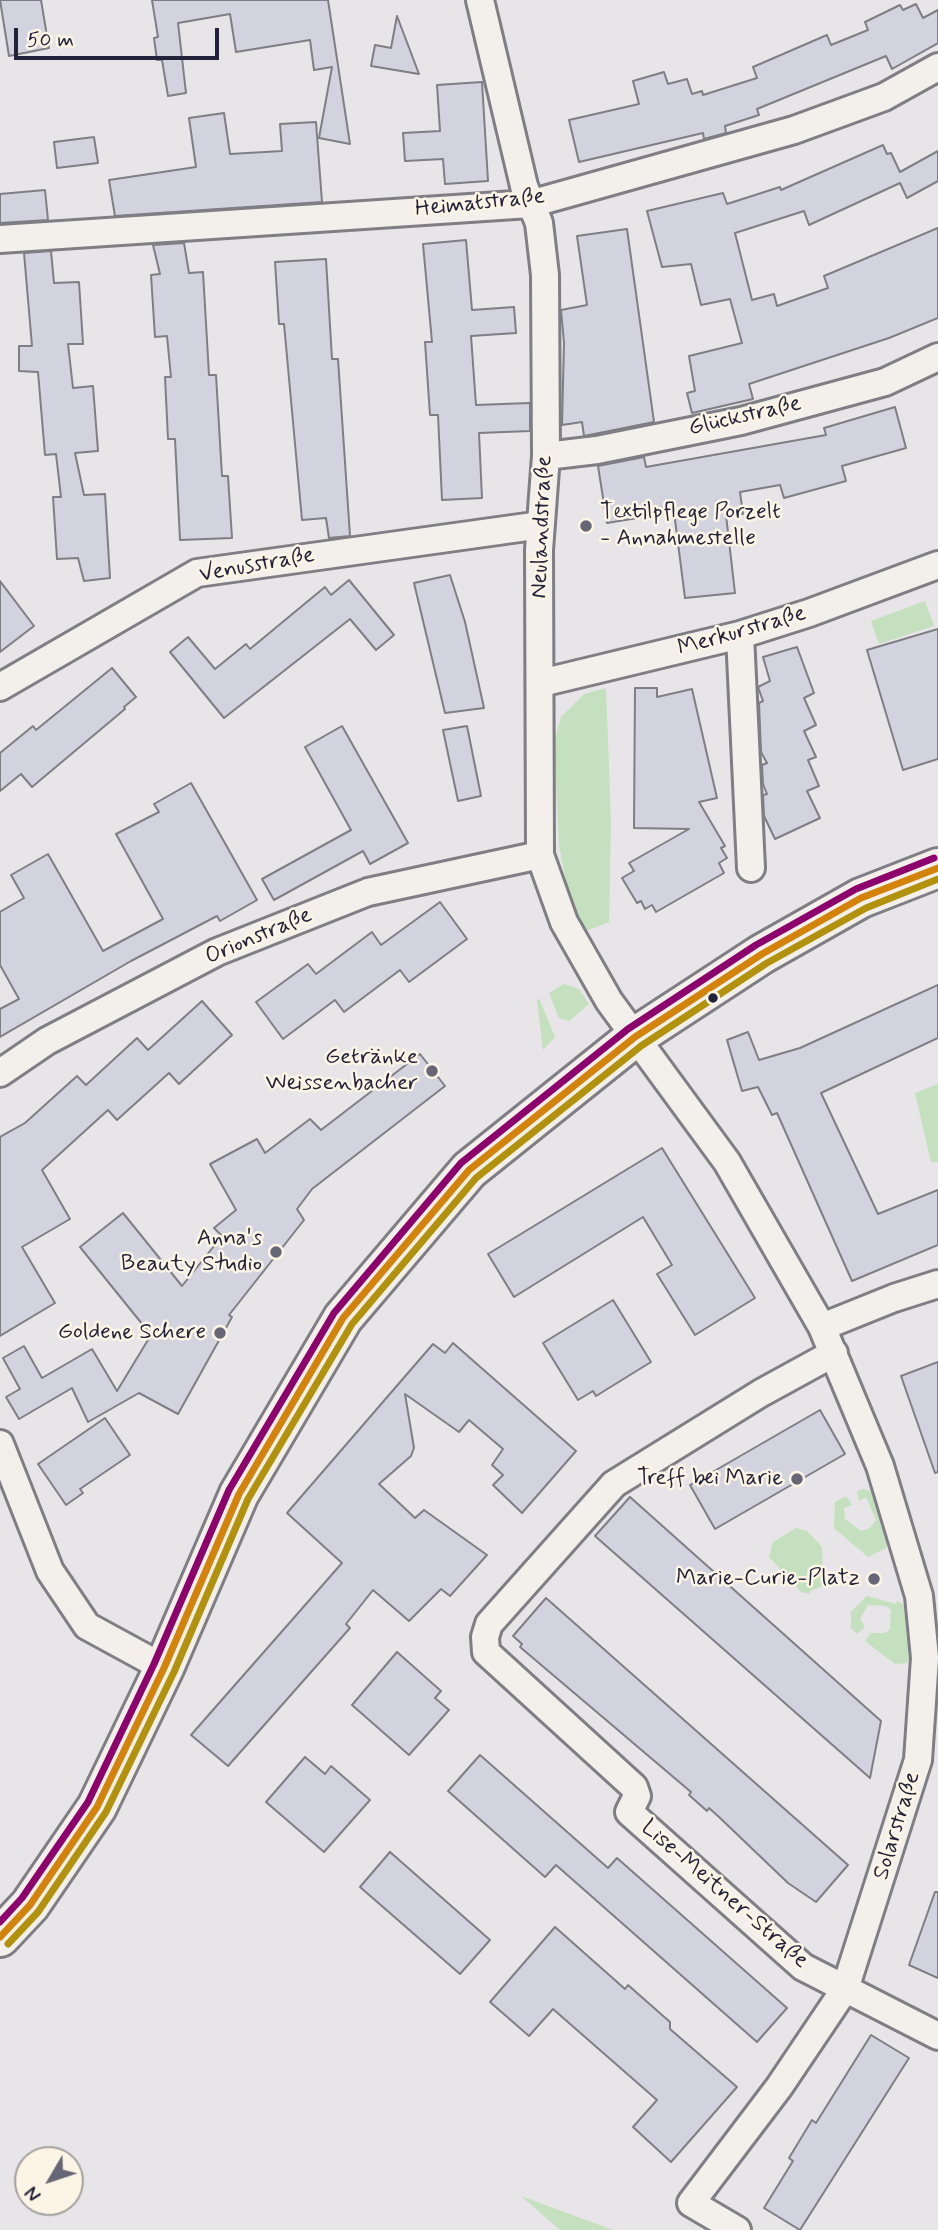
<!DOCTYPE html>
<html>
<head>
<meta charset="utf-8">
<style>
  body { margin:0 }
  #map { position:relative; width:938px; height:2230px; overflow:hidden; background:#e7e5e7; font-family:Mynerve,sans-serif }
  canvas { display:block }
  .north { position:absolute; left:14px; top:2146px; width:70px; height:70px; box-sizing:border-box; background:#fcf5e5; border:2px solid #a5a1a1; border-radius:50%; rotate:231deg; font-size:19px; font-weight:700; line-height:28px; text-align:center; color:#22223b }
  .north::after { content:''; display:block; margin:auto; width:24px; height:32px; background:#676677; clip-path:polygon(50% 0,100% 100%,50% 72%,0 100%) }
  .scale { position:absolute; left:14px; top:28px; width:205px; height:32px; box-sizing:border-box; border:4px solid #22223b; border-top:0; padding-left:9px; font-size:21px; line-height:24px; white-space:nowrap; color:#22223b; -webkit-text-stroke:5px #fcf5e5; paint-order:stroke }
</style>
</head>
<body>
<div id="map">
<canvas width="938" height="2230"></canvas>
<div class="north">N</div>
<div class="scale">50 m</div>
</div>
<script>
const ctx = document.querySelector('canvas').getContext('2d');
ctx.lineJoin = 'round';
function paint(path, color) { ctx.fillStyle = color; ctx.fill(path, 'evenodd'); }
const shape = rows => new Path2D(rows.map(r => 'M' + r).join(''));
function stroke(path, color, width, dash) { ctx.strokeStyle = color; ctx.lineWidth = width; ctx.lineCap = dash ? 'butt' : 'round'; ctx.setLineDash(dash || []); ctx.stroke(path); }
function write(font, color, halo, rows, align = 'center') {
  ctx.font = font + ' Mynerve,sans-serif'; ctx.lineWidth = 5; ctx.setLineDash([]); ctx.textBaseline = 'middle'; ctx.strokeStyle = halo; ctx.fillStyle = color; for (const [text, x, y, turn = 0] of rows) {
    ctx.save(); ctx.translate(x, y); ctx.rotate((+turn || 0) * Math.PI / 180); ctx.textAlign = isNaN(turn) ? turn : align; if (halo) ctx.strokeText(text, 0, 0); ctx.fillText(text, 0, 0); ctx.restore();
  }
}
const green = shape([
  [925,601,934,626,879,644,871,621],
  [606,688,611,822,609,922,582,933,572,913,559,845,554,742,561,717,584,694],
  [564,984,579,989,589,1004,569,1021,559,1018,549,993],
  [539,998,555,1037,543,1050,537,1001],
  [938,1084,938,1162,931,1162,915,1093],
  [863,1489,872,1492,888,1542,886,1548,868,1557,834,1528,835,1502,846,1496,852,1505,844,1508,845,1519,861,1531,870,1528,876,1520,866,1497,859,1501,857,1491],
  [796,1528,807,1531,822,1547,823,1586,810,1591,810,1594,801,1592,769,1557,773,1542],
  [867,1596,896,1604,897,1601,905,1606,910,1659,906,1663,895,1664,865,1641,871,1633,885,1633,890,1629,891,1610,886,1606,868,1605,860,1619,865,1627,857,1634,851,1628,851,1612],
  [521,2196,613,2230,560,2230]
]);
const building = shape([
  [0,0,41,0,49,48,9,56,0,0],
  [152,0,328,0,350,144,319,138,332,67,314,70,310,40,236,52,230,14,178,23,186,93,168,96,162,60,157,60,154,38,158,37,152,0],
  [916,4,923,18,938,10,938,43,892,69,886,56,757,109,759,115,725,126,726,133,704,139,703,133,579,162,569,120,639,104,633,81,664,72,668,84,687,79,692,94,702,91,703,95,757,78,753,67,827,35,831,45,868,30,865,22,900,5,903,10,916,4],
  [397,16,419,74,371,66,375,45,391,48,397,16],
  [482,82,488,181,445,184,443,159,405,161,403,133,440,131,437,85,482,82],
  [224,113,230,154,282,151,280,124,316,122,322,202,115,216,109,180,196,167,189,118,224,113],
  [94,137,98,163,57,168,54,142,94,137],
  [883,145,887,154,891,153,900,172,938,151,938,181,907,198,900,183,809,225,804,211,735,233,752,300,774,294,777,306,828,288,824,276,938,228,938,318,889,338,749,384,753,399,692,413,687,393,695,391,689,356,742,343,730,299,701,305,691,264,662,267,647,211,723,193,727,204,780,187,781,190,883,145],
  [45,190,48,220,0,223,0,194,45,190],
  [627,229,654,422,584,436,582,422,562,425,564,343,561,310,587,305,577,236,627,229],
  [466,240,472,310,514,307,516,333,471,336,476,405,530,403,530,431,479,433,482,498,442,500,438,415,430,415,425,342,432,342,423,244,466,240],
  [184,243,189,273,203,272,209,375,216,375,222,476,228,476,232,538,180,540,175,439,168,439,165,377,171,377,167,336,155,337,151,275,160,274,153,245,184,243],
  [51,251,54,283,79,282,83,344,68,344,73,388,93,386,98,451,75,453,84,495,105,494,110,578,84,581,78,558,57,559,53,497,61,497,56,454,45,455,38,372,19,371,19,346,32,346,24,253,51,251],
  [326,259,332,359,338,359,350,536,329,538,326,518,302,520,284,324,279,324,275,262,326,259],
  [895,407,906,448,842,466,846,481,784,498,780,485,740,492,743,514,726,515,735,593,685,598,674,512,607,523,598,466,644,457,646,467,826,435,824,428,895,407],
  [450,575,465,622,484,708,445,713,414,583,450,575],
  [349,580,394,635,376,650,350,619,224,718,170,652,188,637,215,669,246,644,250,649,325,587,331,595,349,580],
  [0,581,34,626,0,652,0,581],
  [938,629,938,759,903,770,867,650,938,629],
  [797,647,814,693,804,698,816,725,804,731,816,757,808,760,819,786,807,791,820,818,775,839,764,816,763,795,767,794,763,784,762,765,767,763,761,752,759,703,763,701,758,687,770,681,763,657,797,647],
  [112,668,136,697,124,707,125,709,32,787,21,774,0,791,0,753,33,726,36,730,112,668],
  [635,688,657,688,657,697,692,689,717,798,699,802,725,846,721,848,727,858,719,863,724,873,656,912,652,905,645,909,641,901,637,903,622,878,634,871,629,863,689,829,634,828,635,688],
  [342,726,408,843,370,864,363,851,274,900,262,879,351,830,305,747,342,726],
  [467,726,481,796,458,801,443,730,467,726],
  [191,783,257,900,220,921,217,916,131,961,0,1037,0,1009,19,999,0,965,0,912,24,898,11,875,48,854,103,951,163,919,116,834,159,812,154,804,191,783],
  [440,902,467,939,409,982,400,970,344,1012,335,1000,283,1039,256,1002,308,964,316,974,372,932,381,945,440,902],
  [938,985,938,1038,821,1093,878,1214,938,1190,938,1245,852,1281,777,1113,772,1115,758,1087,742,1091,727,1040,748,1032,759,1060,800,1048,938,985],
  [202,1001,232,1035,179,1084,169,1073,117,1120,108,1110,42,1170,70,1219,22,1247,55,1303,0,1336,0,1137,25,1123,77,1076,86,1085,137,1038,148,1050,202,1001],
  [420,1054,445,1086,312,1189,297,1209,304,1220,229,1315,232,1317,178,1414,139,1393,88,1422,72,1388,19,1419,6,1397,20,1389,3,1358,24,1346,42,1378,92,1349,117,1391,151,1335,80,1247,123,1213,182,1286,222,1236,214,1228,236,1210,210,1164,257,1139,265,1153,310,1119,321,1130,420,1054],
  [662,1148,755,1298,695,1335,657,1274,672,1265,643,1217,514,1297,488,1254,662,1148],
  [613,1300,651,1362,596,1396,593,1391,578,1400,543,1343,613,1300],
  [453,1343,576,1451,522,1513,493,1485,503,1475,492,1465,503,1449,469,1420,459,1432,405,1394,414,1448,411,1456,379,1484,415,1518,424,1510,487,1555,450,1596,441,1589,409,1621,373,1590,346,1624,350,1628,228,1766,191,1735,342,1563,287,1513,433,1344,445,1353,453,1343],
  [938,1362,938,1472,935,1473,901,1376,938,1362],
  [820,1410,845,1454,715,1529,690,1485,820,1410],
  [105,1418,130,1455,80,1489,83,1493,66,1505,38,1464,105,1418],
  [630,1497,881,1721,870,1778,595,1536,630,1497],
  [546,1598,848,1865,816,1902,788,1883,719,1817,709,1808,707,1811,689,1795,691,1792,520,1647,522,1644,513,1636,546,1598],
  [397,1652,441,1691,435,1698,449,1710,409,1755,352,1705,397,1652],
  [480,1755,608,1868,617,1858,787,2008,757,2042,556,1865,545,1877,448,1791,480,1755],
  [305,1757,325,1774,331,1766,370,1800,324,1852,266,1802,305,1757],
  [390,1852,490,1940,460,1974,360,1887,390,1852],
  [935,1892,938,1892,938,1978,909,1965,935,1892],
  [555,1927,625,1989,628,1985,670,2022,670,2029,737,2087,671,2162,633,2127,657,2100,553,2009,529,2036,490,2002,555,1927],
  [871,2035,909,2058,800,2230,764,2208,793,2161,789,2158,812,2120,816,2123,871,2035]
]);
const street = shape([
  [480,0,524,186,539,223,545,275,546,456,539,550,540,855,564,922,609,1001,727,1162,822,1327,880,1466,919,1596,925,1658,918,1760,845,1989,779,2087,691,2203,737,2230],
  [0,239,530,204,794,130,884,97,938,67],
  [546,456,597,450,741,421,885,382,938,357],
  [740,635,751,868],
  [541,683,740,635,809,613,938,565],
  [0,687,197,573,541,525],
  [0,1073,47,1041,217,952,368,892,540,855],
  [822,1327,894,1298,938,1284],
  [834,1353,761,1393,614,1484,489,1624,485,1637,486,1652,634,1787,637,1796,629,1812,803,1967,938,2036],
  [0,1444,50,1571,87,1626,164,1668]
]);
const secondary = shape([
  [0,1937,30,1905,97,1807,164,1668,239,1494,343,1318,469,1170,635,1037,762,954,861,898,938,868]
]);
const bus1 = shape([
  [0,1937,30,1905,97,1807,164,1668,239,1494,343,1318,469,1170,635,1037,762,954,861,898,938,868]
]);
const bus2 = shape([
  [8,1944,38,1912,106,1812,174,1672,248,1499,352,1324,476,1178,641,1046,767,963,866,908,938,879]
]);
const bus3 = shape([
  [0,1922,22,1898,88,1802,154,1664,229,1490,334,1313,461,1163,628,1029,756,945,856,889,934,858]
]);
const markers = [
  [586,526,7,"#676677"],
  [713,998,6,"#22223b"],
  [432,1071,7,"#676677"],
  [276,1252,7,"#676677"],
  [220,1333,7,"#676677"],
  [797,1479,7,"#676677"],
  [874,1579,7,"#676677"]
];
const streetNames = [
  ["Heimatstraße",480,204,-6],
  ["Glückstraße",745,417,-13],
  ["Neulandstraße",543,527,-88],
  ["Venusstraße",257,566,-10],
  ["Merkurstraße",742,632,-16],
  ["Orionstraße",259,937,-23],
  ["Solarstraße",898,1826,-73],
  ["Lise-Meitner-Straße",724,1895,41]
];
const poiNames = [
  ["Textilpflege Porzelt",600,513,"left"],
  ["- Annahmestelle",600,539,"left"],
  ["Getränke",418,1058],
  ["Weissenbacher",418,1084],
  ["Anna's",262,1239],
  ["Beauty Studio",262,1265],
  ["Goldene Schere",206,1333],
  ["Treff bei Marie",783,1479],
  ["Marie-Curie-Platz",860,1579]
];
paint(green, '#c4e0be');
paint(building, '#d3d3df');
stroke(building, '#7f7e84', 2);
stroke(street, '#7f7e84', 32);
stroke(secondary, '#7f7e84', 44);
stroke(street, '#f3f0eb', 26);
stroke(secondary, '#f3f0eb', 38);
stroke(bus1, '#d4830a', 7);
stroke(bus2, '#b2920c', 7);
stroke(bus3, '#8d016d', 7);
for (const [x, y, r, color] of markers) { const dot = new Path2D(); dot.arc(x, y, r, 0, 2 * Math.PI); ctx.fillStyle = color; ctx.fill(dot); stroke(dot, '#fcf5e5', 2.5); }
write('23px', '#22223b', '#fcf5e5', streetNames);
write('23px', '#22223b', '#fcf5e5', poiNames, 'right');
</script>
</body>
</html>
